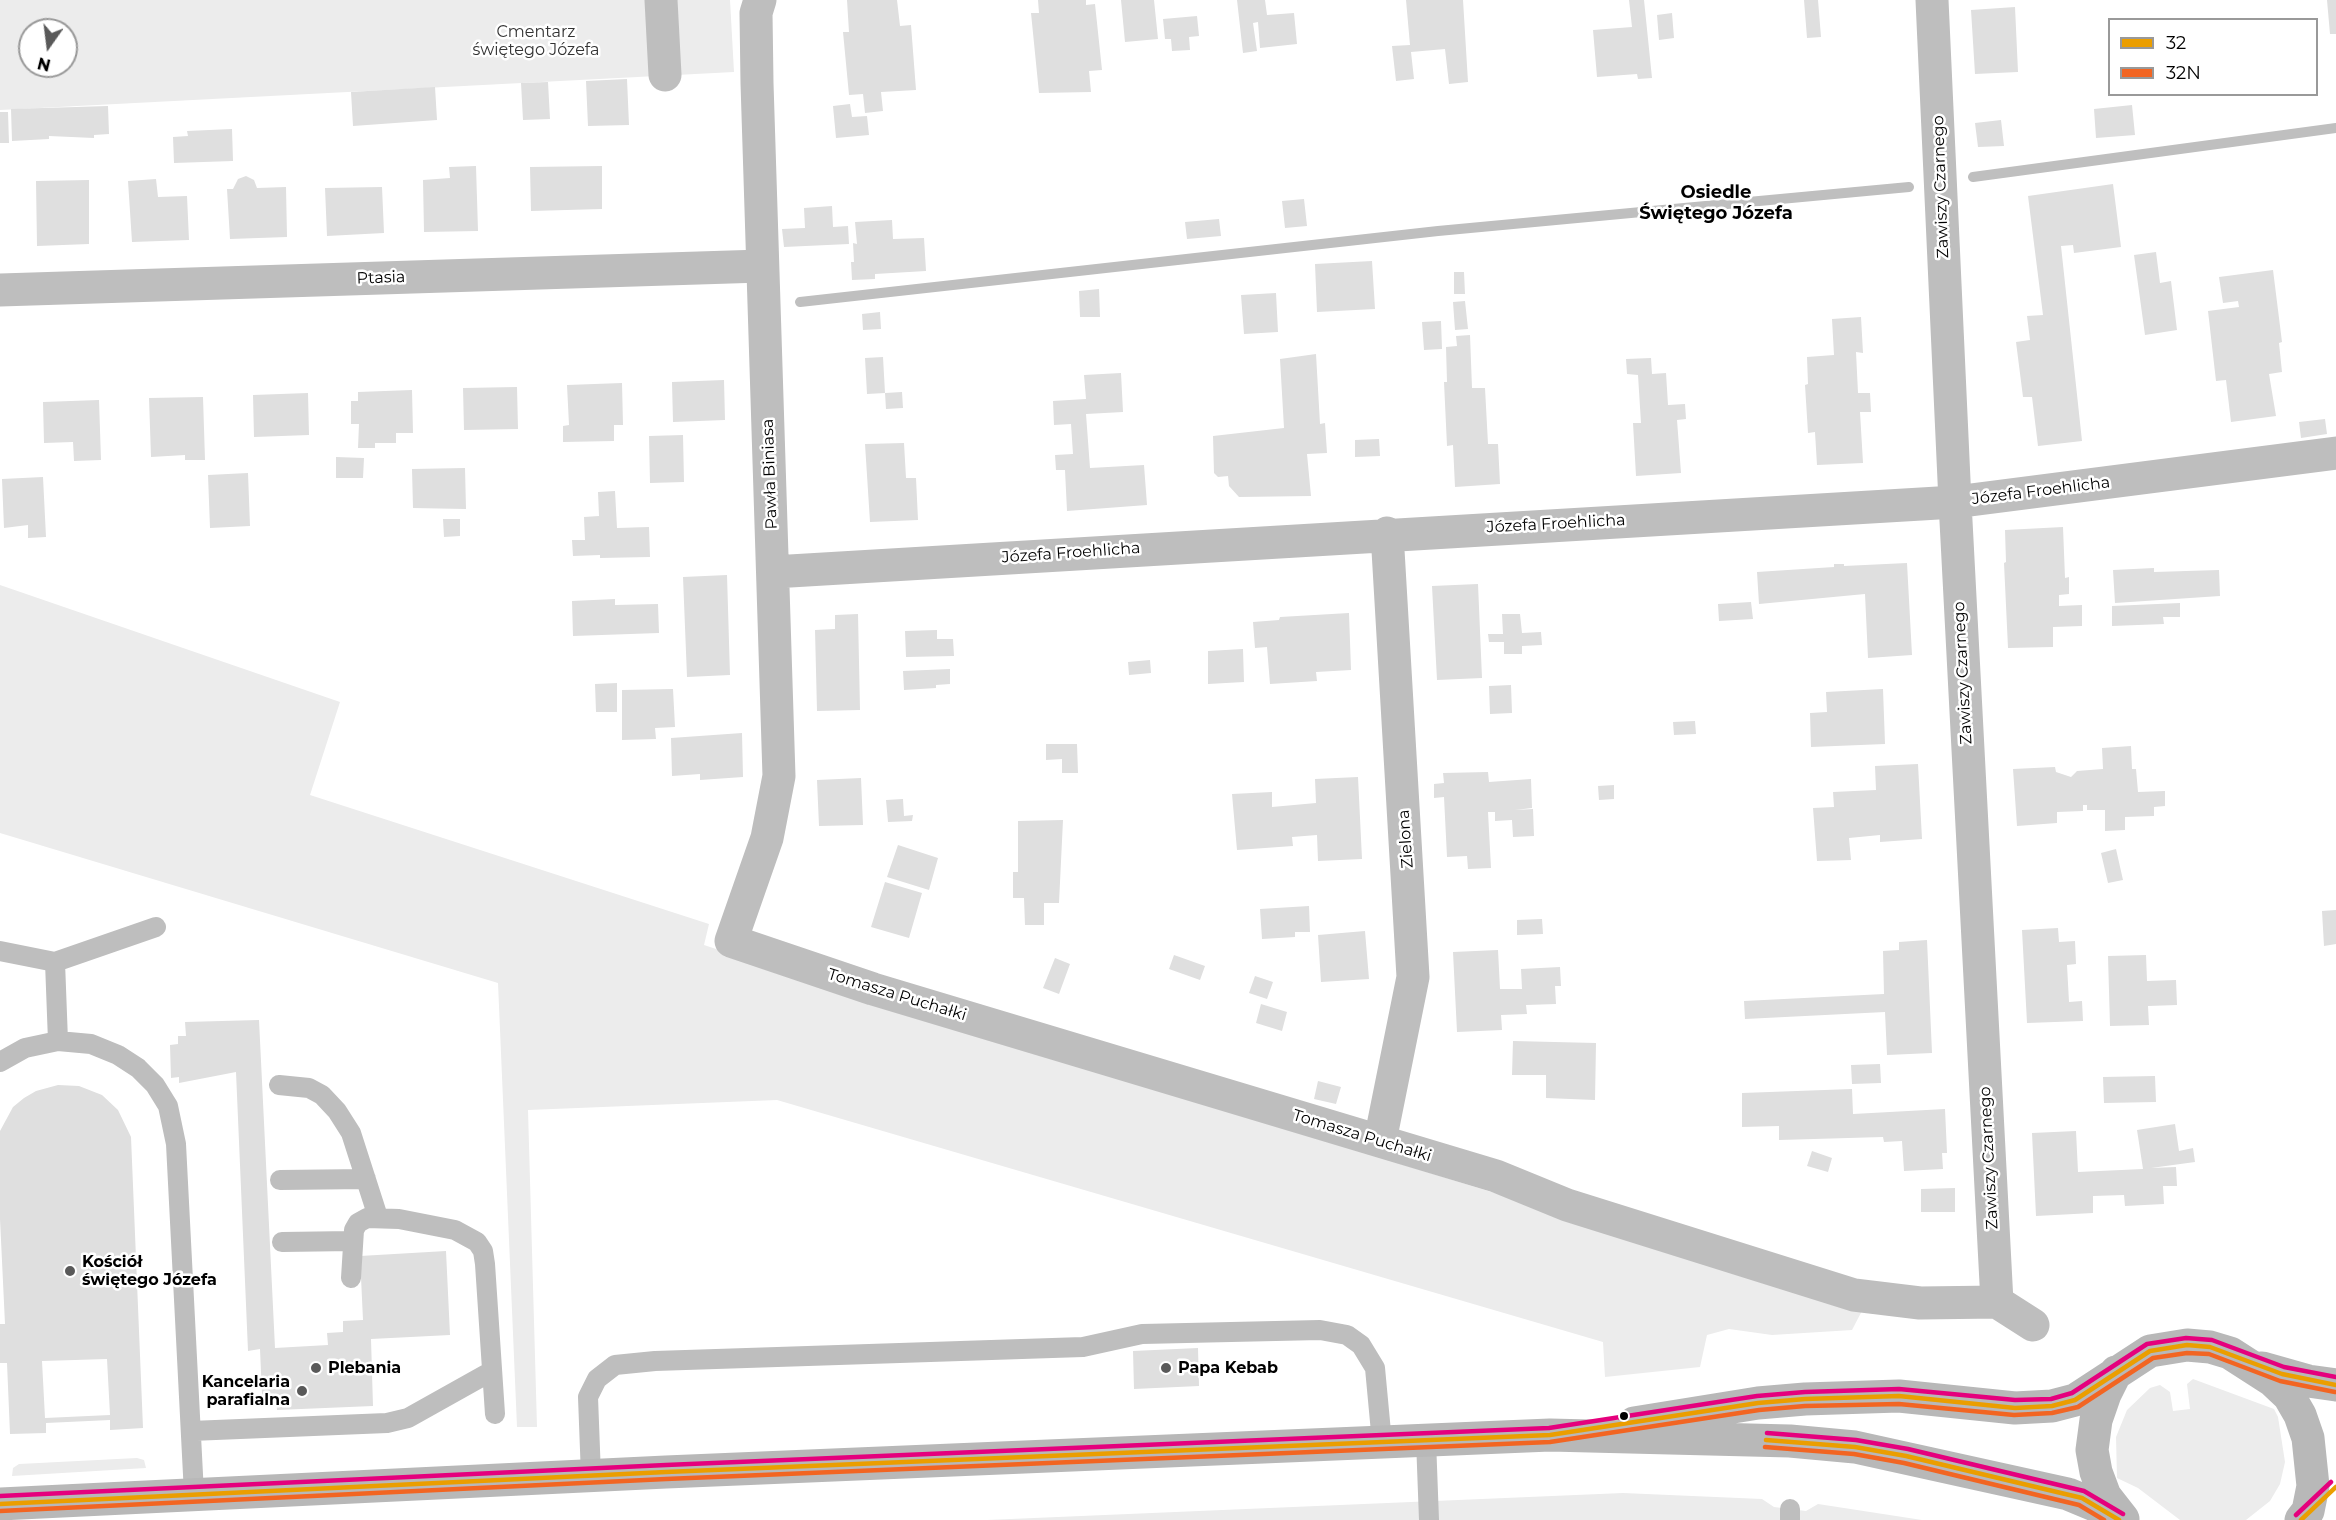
<!DOCTYPE html>
<html>
<head>
<meta charset="utf-8">
<style>
  body { margin:0 }
  #map { position:relative; width:2336px; height:1520px; overflow:hidden; background:#fff; font-family:Montserrat,sans-serif }
  canvas { display:block }
  .legend { position:absolute; left:2108px; top:18px; width:210px; height:78px; box-sizing:border-box; background:#fff; border:2px solid #999; margin:0; padding:8px 10px; list-style:none; font-size:18px; color:#000 }
  .legend li { display:flex; align-items:center; gap:12px; height:30px }
  .legend b { width:30px; border:2px solid #999 }
  .north { position:absolute; left:18px; top:18px; width:60px; height:60px; box-sizing:border-box; background:#fff; border:2px solid #999; border-radius:50%; rotate:194deg; font-size:16px; font-weight:700; line-height:24px; text-align:center; color:#000 }
  .north::after { content:''; display:block; margin:auto; width:21px; height:27px; background:#595959; clip-path:polygon(50% 0,100% 100%,50% 72%,0 100%) }
</style>
</head>
<body>
<div id="map">
<canvas width="2336" height="1520"></canvas>
<ul class="legend">
<li><b style="height:8px;background:#eb9e00"></b>32</li>
<li><b style="height:8px;background:#f26522"></b>32N</li>
</ul>
<div class="north">N</div>
</div>
<script>
const ctx = document.querySelector('canvas').getContext('2d');
ctx.lineJoin = 'round';
function paint(path, color) { ctx.fillStyle = color; ctx.fill(path, 'evenodd'); }
const shape = rows => new Path2D(rows.map(r => 'M' + r).join(''));
function stroke(path, color, width, dash) { ctx.strokeStyle = color; ctx.lineWidth = width; ctx.lineCap = dash ? 'butt' : 'round'; ctx.setLineDash(dash || []); ctx.stroke(path); }
function write(font, color, halo, rows, align = 'center') {
  ctx.font = font + ' Montserrat,sans-serif'; ctx.lineWidth = 5; ctx.setLineDash([]); ctx.textBaseline = 'middle'; ctx.strokeStyle = halo; ctx.fillStyle = color; for (const [text, x, y, turn = 0] of rows) {
    ctx.save(); ctx.translate(x, y); ctx.rotate((+turn || 0) * Math.PI / 180); ctx.textAlign = isNaN(turn) ? turn : align; if (halo) ctx.strokeText(text, 0, 0); ctx.fillText(text, 0, 0); ctx.restore();
  }
}
const green = shape([
  [0,0,730,0,734,72,0,110],
  [30,30,66,30,66,66,30,66],
  [0,585,340,702,310,795,709,924,704,945,866,999,1864,1307,1852,1330,1772,1335,1729,1329,1707,1335,1700,1367,1605,1377,1603,1342,777,1100,528,1110,537,1427,517,1427,498,983,0,833],
  [2193,1379,2274,1409,2278,1417,2285,1462,2280,1484,2270,1501,2246,1520,2180,1520,2138,1488,2117,1478,2116,1437,2127,1410,2150,1388,2160,1385,2170,1392,2173,1411,2190,1409,2187,1384],
  [137,1458,144,1460,146,1468,12,1476,13,1468,19,1464],
  [1623,1493,1762,1499,1774,1507,1806,1511,1818,1504,1922,1520,987,1520]
]);
const stream = shape([
  [1973,177,2336,128],
  [800,302,1438,231,1909,187]
]);
const building = shape([
  [847,0,897,0,900,26,911,25,916,90,881,92,883,111,865,113,863,94,849,95,843,32,849,32],
  [1038,0,1086,0,1086,5,1095,4,1102,70,1089,71,1091,92,1039,93,1031,13,1039,13],
  [1121,0,1154,0,1158,39,1125,42],
  [1237,0,1265,0,1267,15,1294,13,1297,44,1260,48,1258,22,1253,23,1257,51,1243,53],
  [1406,0,1463,0,1468,82,1449,84,1445,49,1411,52,1414,79,1396,81,1392,46,1410,45],
  [1629,0,1644,0,1652,78,1638,79,1637,74,1597,77,1593,30,1632,27],
  [1804,0,1818,0,1821,37,1807,38],
  [2327,0,2336,0,2336,34,2330,34],
  [2015,7,2018,72,1975,74,1971,10],
  [1672,13,1674,38,1659,40,1657,15],
  [1197,16,1199,36,1189,37,1190,50,1172,51,1171,39,1165,39,1163,19],
  [627,79,629,125,588,126,586,81],
  [548,82,550,119,523,120,521,83],
  [435,87,437,120,353,126,351,92],
  [850,104,852,117,867,116,869,135,836,138,833,106],
  [2132,105,2135,135,2096,138,2094,109],
  [108,106,109,134,94,135,94,138,49,136,49,139,12,141,11,109],
  [0,112,8,112,9,143,0,143],
  [2001,120,2004,146,1978,147,1975,123],
  [232,129,233,161,174,163,173,137,188,136,187,131],
  [476,166,478,231,424,232,423,180,450,178,449,167],
  [602,166,602,209,531,211,530,167],
  [246,176,254,180,257,188,286,187,287,237,230,239,227,189,233,189,238,179],
  [156,179,158,197,187,196,189,240,132,242,128,181],
  [89,180,89,244,37,246,36,181],
  [2113,184,2121,247,2074,253,2073,245,2061,246,2082,441,2038,446,2032,397,2023,397,2016,342,2030,340,2027,316,2043,315,2028,196],
  [382,187,384,233,327,236,325,188],
  [1304,199,1307,226,1285,228,1282,201],
  [832,206,833,227,848,226,849,244,784,247,782,229,805,228,804,208],
  [1219,219,1221,236,1187,239,1185,222],
  [892,220,893,239,924,238,926,271,875,274,875,279,852,280,851,262,854,262,853,243,857,244,855,222],
  [2156,252,2160,283,2171,281,2177,330,2145,335,2134,255],
  [1372,261,1375,309,1317,312,1315,264],
  [2273,270,2282,342,2279,343,2282,372,2269,374,2276,416,2231,422,2226,380,2216,381,2208,311,2239,307,2238,301,2223,303,2219,277],
  [1454,272,1464,272,1465,294,1454,294],
  [1099,289,1100,317,1080,317,1079,291],
  [1276,293,1278,332,1244,334,1241,295],
  [1465,301,1468,329,1455,330,1453,302],
  [880,312,881,329,863,330,862,314],
  [1861,317,1863,353,1856,352,1858,393,1870,393,1871,412,1860,412,1863,463,1817,465,1815,432,1808,433,1805,385,1808,384,1807,357,1834,355,1832,319],
  [1441,321,1442,349,1424,350,1422,322],
  [1470,335,1472,388,1485,388,1488,444,1498,444,1500,484,1455,487,1453,445,1447,446,1444,382,1447,382,1446,347,1457,346,1456,336],
  [1316,354,1320,424,1325,423,1327,453,1307,454,1311,496,1239,497,1229,486,1228,476,1218,477,1214,473,1213,436,1284,428,1280,359],
  [883,357,885,393,867,394,865,358],
  [1651,358,1652,374,1666,373,1668,405,1685,404,1686,419,1677,420,1681,473,1636,476,1633,423,1641,423,1638,375,1627,374,1626,359],
  [1121,373,1123,412,1086,414,1090,468,1144,465,1147,505,1067,511,1065,470,1056,470,1055,455,1073,454,1071,424,1054,425,1053,401,1086,399,1084,375],
  [724,380,725,420,673,422,672,382],
  [622,383,623,425,614,425,614,441,563,442,563,426,569,425,567,385],
  [517,387,518,429,464,430,463,388],
  [412,390,413,433,396,433,396,443,375,443,375,448,358,448,359,424,351,424,351,401,358,401,358,392],
  [902,392,903,408,886,409,885,393],
  [308,393,309,435,254,437,253,395],
  [203,397,205,460,185,460,185,455,151,457,149,398],
  [99,400,101,460,74,461,73,442,44,443,43,402],
  [2325,419,2327,434,2301,438,2299,422],
  [683,435,684,482,650,483,649,436],
  [1379,439,1380,456,1355,457,1355,440],
  [904,443,906,478,916,478,918,520,870,522,865,444],
  [336,457,364,458,363,478,336,478],
  [465,468,466,509,413,508,412,469],
  [248,473,250,526,210,528,208,475],
  [43,477,46,537,28,538,28,525,4,528,2,479],
  [615,491,617,528,649,527,650,557,600,558,600,555,573,556,572,540,585,540,584,517,599,516,598,492],
  [443,519,460,519,460,536,444,537],
  [2063,527,2065,578,2069,577,2069,594,2059,595,2059,606,2082,605,2082,626,2053,627,2053,647,2008,648,2004,563,2006,562,2005,530],
  [1907,563,1912,655,1868,658,1865,594,1759,604,1757,572,1834,567,1834,564,1844,564,1844,566],
  [2154,568,2154,572,2219,570,2220,596,2115,603,2113,570],
  [727,575,730,675,687,677,683,577],
  [1478,584,1482,678,1437,680,1432,586],
  [615,599,615,605,658,604,659,633,573,636,572,601],
  [1751,602,1753,619,1719,621,1718,604],
  [2180,603,2180,617,2163,617,2164,624,2112,626,2112,606],
  [1349,613,1351,670,1316,672,1317,681,1270,684,1267,647,1255,648,1253,622,1279,620,1280,617],
  [858,614,860,710,817,711,815,630,835,629,835,615],
  [1502,614,1520,614,1522,633,1541,632,1542,645,1522,646,1522,654,1504,654,1504,642,1489,642,1488,634,1503,634],
  [937,630,937,639,953,639,954,656,906,657,905,631],
  [1243,649,1244,682,1208,684,1208,651],
  [1150,660,1151,673,1129,675,1128,662],
  [950,669,950,684,936,685,936,688,904,690,903,671],
  [617,683,617,712,596,712,595,684],
  [1511,685,1512,713,1490,714,1489,686],
  [673,689,675,727,655,728,656,739,622,740,622,690],
  [1883,689,1885,744,1811,747,1810,713,1827,712,1826,692],
  [1695,721,1696,734,1674,735,1673,722],
  [742,733,743,777,700,780,700,774,672,776,671,738],
  [1046,744,1077,744,1078,773,1062,773,1062,759,1046,760],
  [2131,746,2132,769,2136,769,2138,792,2165,791,2165,806,2154,807,2154,816,2125,817,2125,830,2105,831,2105,810,2087,810,2087,805,2083,805,2083,811,2057,812,2057,823,2017,826,2013,769,2055,767,2056,772,2071,777,2077,771,2103,769,2102,748],
  [1918,764,1922,839,1880,842,1880,835,1849,838,1851,860,1817,861,1813,808,1834,807,1833,792,1876,790,1875,766],
  [1488,772,1489,782,1531,779,1532,808,1515,810,1533,809,1534,836,1513,837,1512,820,1495,821,1495,812,1488,812,1491,868,1468,869,1467,856,1447,857,1444,797,1434,798,1434,784,1444,783,1443,773],
  [1358,777,1362,859,1318,861,1317,835,1292,837,1293,846,1237,850,1232,794,1272,792,1272,807,1316,803,1315,779],
  [861,778,863,825,819,826,817,780],
  [1614,785,1614,799,1599,800,1598,786],
  [903,799,904,816,913,815,912,821,888,822,886,800],
  [1063,820,1059,903,1044,903,1044,925,1025,925,1024,898,1013,898,1013,872,1018,872,1018,821],
  [898,845,938,858,929,890,887,877],
  [2116,849,2123,880,2108,883,2101,853],
  [885,882,922,893,909,938,871,927],
  [1309,906,1310,932,1295,932,1295,937,1262,939,1260,909],
  [2336,910,2336,944,2324,946,2322,911],
  [1542,919,1543,934,1517,935,1517,920],
  [2058,928,2059,942,2075,941,2076,964,2067,965,2069,1002,2082,1001,2083,1021,2027,1023,2022,930],
  [1365,931,1369,979,1321,982,1318,935],
  [1927,940,1932,1053,1887,1055,1885,1012,1745,1019,1744,1001,1884,994,1883,951,1899,950,1899,942],
  [1498,950,1500,989,1522,989,1521,969,1560,967,1561,986,1555,986,1556,1004,1526,1005,1527,1014,1501,1015,1502,1030,1457,1032,1453,952],
  [1174,955,1205,966,1200,980,1169,969],
  [2146,955,2147,981,2176,980,2177,1005,2148,1006,2149,1025,2110,1026,2108,956],
  [1055,958,1070,964,1059,994,1043,988],
  [1255,976,1273,982,1267,999,1249,993],
  [1261,1004,1287,1012,1282,1031,1256,1023],
  [259,1020,275,1348,328,1345,327,1333,343,1332,343,1321,363,1320,360,1256,446,1251,450,1335,371,1339,373,1406,277,1410,276,1394,262,1395,260,1349,248,1351,236,1072,179,1083,179,1077,171,1078,170,1045,178,1044,178,1036,186,1036,185,1022],
  [1513,1041,1596,1043,1595,1100,1546,1098,1546,1075,1512,1075],
  [1880,1064,1881,1083,1852,1084,1851,1065],
  [2155,1076,2156,1102,2104,1103,2103,1077],
  [1318,1081,1341,1087,1336,1104,1314,1099],
  [58,1085,79,1086,102,1095,118,1110,131,1137,143,1428,110,1430,110,1420,46,1423,46,1433,10,1434,7,1363,0,1363,0,1324,5,1324,0,1219,0,1131,13,1107,24,1098,36,1091],
  [107,1359,110,1415,45,1418,42,1361],
  [1852,1089,1853,1114,1945,1109,1947,1153,1942,1153,1943,1169,1904,1171,1902,1141,1884,1142,1883,1137,1779,1140,1779,1126,1742,1127,1742,1093],
  [2175,1124,2179,1151,2193,1148,2195,1162,2151,1168,2176,1167,2177,1186,2163,1186,2164,1204,2125,1206,2124,1195,2093,1196,2093,1213,2036,1216,2032,1133,2076,1131,2078,1172,2143,1169,2137,1130],
  [1812,1151,1832,1158,1828,1172,1807,1166],
  [1955,1188,1955,1212,1921,1212,1921,1189],
  [1198,1348,1199,1386,1134,1389,1133,1351]
]);
const lane = shape([
  [0,951,55,962,156,927],
  [55,962,58,1041],
  [0,1062,25,1048,58,1041,91,1044,118,1055,138,1068,155,1085,168,1106,176,1144,194,1494],
  [279,1085,309,1088,322,1095,337,1111,351,1133,378,1217],
  [280,1180,366,1179],
  [282,1242,352,1241],
  [351,1278,354,1230,358,1223,367,1218,399,1219,455,1230,477,1242,483,1251,485,1264,495,1414],
  [191,1431,387,1423,408,1418,492,1371],
  [1426,1440,1429,1520],
  [591,1476,588,1397,597,1379,615,1365,655,1361,1083,1347,1142,1334,1320,1330,1347,1335,1361,1345,1375,1368,1382,1443],
  [1790,1509,1790,1520]
]);
const street = shape([
  [661,0,665,75],
  [760,0,756,13,757,83,779,776,767,838,731,941,873,989,1496,1176,1567,1205,1854,1295,1920,1303,1997,1302],
  [1932,0,1955,502,1997,1302,2033,1325],
  [0,290,762,266],
  [773,572,1955,502,2336,453],
  [1380,1141,1413,977,1387,533]
]);
const secondary = shape([
  [2262,1368,2308,1381,2336,1385],
  [2116,1372,2105,1394,2096,1420,2092,1450,2096,1472,2105,1496,2123,1519],
  [1634,1423,1758,1403,1805,1399,1899,1396,2015,1408,2052,1406,2075,1400,2150,1351,2187,1345,2210,1347,2230,1353,2272,1380,2289,1396,2300,1415,2308,1438,2313,1486,2308,1511,2301,1520],
  [0,1504,666,1472,1550,1435,1790,1441,1855,1447,2068,1494,2104,1509,2119,1520]
]);
const bus1 = shape([
  [1766,1440,1855,1447,1906,1456,2082,1498,2119,1520],
  [0,1504,666,1472,1550,1435,1758,1403,1805,1399,1899,1396,2015,1408,2052,1406,2075,1400,2150,1351,2187,1345,2210,1347,2282,1374,2336,1385],
  [2301,1520,2336,1487]
]);
const bus2 = shape([
  [1765,1447,1854,1454,1904,1463,2079,1505,2104,1520],
  [0,1511,666,1479,1550,1442,1759,1410,1805,1406,1899,1404,2014,1415,2052,1413,2078,1407,2153,1358,2187,1353,2209,1354,2280,1381,2335,1392]
]);
const bus3 = shape([
  [1767,1433,1856,1440,1908,1449,2084,1491,2123,1514],
  [0,1496,666,1465,1549,1428,1757,1396,1805,1392,1899,1389,2015,1400,2051,1399,2072,1393,2147,1344,2186,1338,2212,1340,2284,1367,2336,1377],
  [2296,1515,2331,1482]
]);
const markers = [
  [70,1271,6,"#595959"],
  [316,1368,6,"#595959"],
  [1166,1368,6,"#595959"],
  [302,1391,6,"#595959"],
  [1624,1416,5,"#000"]
];
const parkNames = [
  ["Cmentarz",536,32],
  ["świętego Józefa",536,50]
];
const streetNames = [
  ["Zawiszy Czarnego",1941,187,-92],
  ["Ptasia",381,278,-2],
  ["Pawła Biniasa",770,474,-92],
  ["Józefa Froehlicha",2041,491,-7],
  ["Józefa Froehlicha",1556,524,-3],
  ["Józefa Froehlicha",1071,553,-4],
  ["Zawiszy Czarnego",1963,673,-93],
  ["Zielona",1406,839,-94],
  ["Tomasza Puchałki",897,995,17],
  ["Tomasza Puchałki",1362,1136,17],
  ["Zawiszy Czarnego",1989,1158,-93]
];
const poiNames = [
  ["Kościół",82,1262],
  ["świętego Józefa",82,1280],
  ["Plebania",328,1368],
  ["Papa Kebab",1178,1368],
  ["Kancelaria",290,1382,"right"],
  ["parafialna",290,1400,"right"]
];
const neighbourhoodNames = [
  ["Osiedle",1716,193],
  ["Świętego Józefa",1716,214]
];
paint(green, '#ececec');
stroke(stream, '#bfbfbf', 10);
paint(building, '#dfdfdf');
stroke(lane, '#bebebe', 20);
stroke(street, '#bebebe', 33);
stroke(secondary, '#b8b8b8', 33);
stroke(bus1, '#eb9e00', 4.5);
stroke(bus2, '#f26522', 4.5);
stroke(bus3, '#e5007d', 4.5);
for (const [x, y, r, color] of markers) { const dot = new Path2D(); dot.arc(x, y, r, 0, 2 * Math.PI); ctx.fillStyle = color; ctx.fill(dot); stroke(dot, '#fff', 2); }
write('16px', '#333', '#fff', parkNames);
write('16px', '#000', '#fff', streetNames);
write('bold 16px', '#000', '#fff', poiNames, 'left');
write('bold 18px', '#000', '#fff', neighbourhoodNames);
</script>
</body>
</html>
